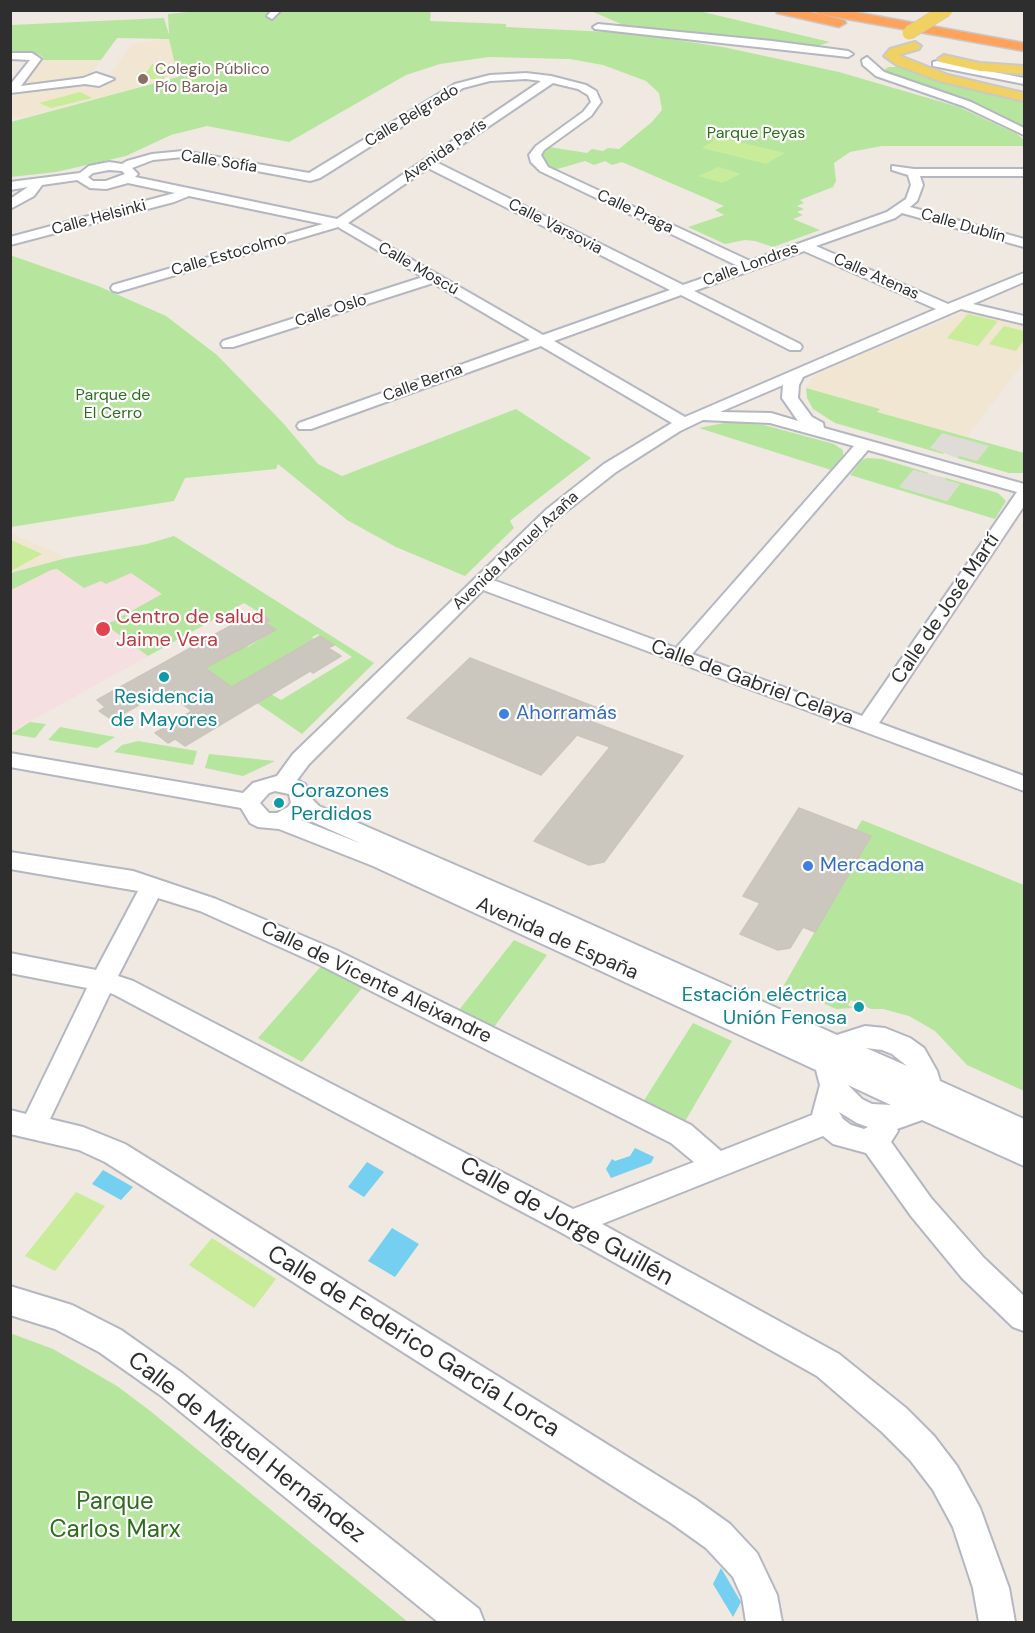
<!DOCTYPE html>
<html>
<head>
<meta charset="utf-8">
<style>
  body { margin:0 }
  #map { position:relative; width:1035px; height:1633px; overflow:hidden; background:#efe9e1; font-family:"DM Sans",sans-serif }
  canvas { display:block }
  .frame { position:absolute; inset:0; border:12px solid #2e2e2e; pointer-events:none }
</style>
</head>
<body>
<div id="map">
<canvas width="1035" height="1633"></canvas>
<div class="frame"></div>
</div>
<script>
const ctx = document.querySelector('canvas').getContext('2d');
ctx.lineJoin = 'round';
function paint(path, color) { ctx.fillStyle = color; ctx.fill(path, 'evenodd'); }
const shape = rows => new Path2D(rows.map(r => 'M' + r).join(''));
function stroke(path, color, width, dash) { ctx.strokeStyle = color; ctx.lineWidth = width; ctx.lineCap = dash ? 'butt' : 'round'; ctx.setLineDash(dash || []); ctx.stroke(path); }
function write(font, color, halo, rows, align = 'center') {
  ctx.font = font + ' "DM Sans",sans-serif'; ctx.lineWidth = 4.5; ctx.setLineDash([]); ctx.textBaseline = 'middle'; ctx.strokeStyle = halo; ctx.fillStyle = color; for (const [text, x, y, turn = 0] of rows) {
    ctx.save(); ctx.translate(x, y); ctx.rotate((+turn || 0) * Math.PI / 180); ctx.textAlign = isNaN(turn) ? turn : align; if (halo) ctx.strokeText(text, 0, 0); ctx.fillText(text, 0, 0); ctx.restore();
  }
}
const education = shape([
  [169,38,178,77,21,118,11,116,10,94,111,82,115,78,111,73,132,44],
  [43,60,101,60,91,74,77,79,23,85],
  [971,311,1024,324,1024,362,967,437,876,412,879,409,806,388,811,379,821,372,964,312],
  [11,533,67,558,11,574]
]);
const medical = shape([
  [174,536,244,603,11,732,11,574,67,558,147,544]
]);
const green = shape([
  [208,10,431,11,430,21,506,24,506,27,629,33,723,47,839,72,959,107,1017,134,1024,140,1024,146,882,146,850,152,834,163,836,181,833,187,800,200,804,203,797,206,804,209,797,212,803,215,793,219,820,230,773,247,755,241,745,240,725,244,688,227,724,215,715,210,724,206,622,162,612,165,605,161,594,165,585,161,554,170,542,159,542,154,549,147,587,153,592,149,603,151,608,148,619,149,652,122,662,110,659,93,646,81,603,65,570,59,489,57,440,64,406,75,289,142,207,126,171,135,126,156,56,172,11,177,11,122,178,77,169,39,117,38,101,60,43,60,43,57,38,54,11,54,11,25,164,18,169,35,168,14],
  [591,11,699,11,830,42,821,45,806,46,628,27],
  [888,67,904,67,981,90,1024,99,1024,127,972,102,888,73,884,70],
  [10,255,98,286,166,316,217,355,283,423,318,464,342,476,516,409,591,458,512,519,510,521,514,528,465,576,396,547,347,520,278,464,276,469,185,478,174,501,11,527],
  [806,388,880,409,877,412,1024,453,1024,473,1009,473,957,458,959,456,930,448,945,452,943,454,835,423,813,409,807,398],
  [729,422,764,425,834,444,843,450,843,456,831,470,699,428],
  [867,458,882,459,929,473,900,487,947,501,959,484,944,480,946,478,998,493,1006,501,995,519,850,475,862,460],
  [174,536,374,663,302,734,257,703,271,694,281,700,352,657,318,634,312,637,314,639,216,697,225,682,217,676,213,678,189,677,245,645,248,647,276,630,265,623,270,619,244,603,148,656,106,625,162,594,131,573,106,584,101,581,84,588,57,569,51,570,11,590,11,574,14,572,67,558,147,544],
  [30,722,46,724,35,738,11,734],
  [60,727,115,737,97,748,48,740],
  [138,741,197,751,193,765,114,752,122,745],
  [209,754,275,761,243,776,205,768],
  [862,820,1024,885,1024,1091,967,1065,935,1031,909,1016,883,1009,871,1009,851,1000,848,1005,853,1008,836,1009,784,985,870,836,856,830],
  [514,940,547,955,494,1027,459,1010],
  [324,963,366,983,302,1062,258,1038],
  [693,1023,732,1041,684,1123,643,1102],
  [10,1333,53,1349,117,1386,149,1410,408,1622,11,1622]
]);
const pitch = shape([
  [152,64,173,64,164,79,142,79],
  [80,92,92,98,51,108,39,103],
  [719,137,785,153,766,164,702,148],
  [719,167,741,174,722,183,698,176],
  [968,314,998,321,978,346,947,338],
  [1004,326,1024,331,1024,340,1016,351,989,344],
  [11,540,42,554,11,571],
  [76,1192,105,1206,55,1271,25,1256],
  [212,1238,276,1279,254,1308,189,1265]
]);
const plaza = shape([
  [942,433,989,446,977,461,959,456,957,458,930,448],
  [913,470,946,478,945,480,960,484,947,501,899,487]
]);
const water = shape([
  [635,1148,654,1157,651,1163,611,1178,606,1169,612,1159,615,1161,630,1156],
  [367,1162,384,1172,364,1197,348,1187],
  [103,1170,133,1187,121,1200,92,1184],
  [392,1228,419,1244,395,1277,368,1261],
  [721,1568,741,1602,733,1617,713,1584]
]);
const building = shape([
  [257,611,270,620,265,623,276,630,205,668,232,687,320,636,334,645,328,648,341,656,313,673,310,671,185,746,175,739,168,743,155,733,192,711,164,691,112,720,99,711,105,707,97,700,257,611],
  [470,658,600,709,590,721,683,756,604,862,589,865,534,841,610,747,577,735,541,775,407,718,470,658],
  [799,808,871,836,815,932,803,927,790,948,778,950,740,934,760,903,743,896,799,808]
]);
const minor = shape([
  [272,10,281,10,272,19,267,16,272,10],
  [598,24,772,41,848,51,853,54,848,57,595,29,593,27,598,24],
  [10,53,32,53,41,59,21,86,83,78,96,73,114,79,99,86,85,84,10,93,10,85,30,60,10,59,10,53],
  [867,57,884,72,971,102,1024,128,1024,135,963,106,876,76,863,65,862,60,867,57],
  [937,61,1024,78,1024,84,933,66,933,62,937,61],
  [526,73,551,76,586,85,596,91,601,102,591,116,544,150,541,155,548,167,750,261,887,212,906,199,911,185,908,175,892,170,892,166,914,169,1024,169,1024,176,920,176,923,185,917,201,910,207,1024,239,1024,247,902,213,895,218,816,246,948,304,1024,273,1024,282,973,304,1024,316,1024,324,961,309,803,377,799,385,798,398,812,417,823,423,824,428,1024,484,1024,506,879,723,1024,776,1024,791,483,590,309,764,297,780,305,784,313,800,319,806,550,906,837,1035,865,1026,885,1028,910,1038,924,1048,937,1071,940,1081,1024,1119,1024,1166,922,1120,897,1129,898,1131,891,1142,931,1198,984,1258,1024,1296,1024,1331,1013,1327,962,1278,911,1216,866,1153,833,1144,823,1136,602,1224,839,1354,906,1408,934,1436,957,1466,980,1508,1009,1588,1015,1622,979,1622,973,1588,953,1527,933,1490,910,1460,882,1432,817,1376,562,1233,115,995,110,993,50,1119,83,1127,125,1144,695,1499,730,1524,757,1553,777,1595,782,1622,746,1622,742,1597,733,1577,706,1548,671,1523,105,1162,79,1150,10,1134,10,1110,26,1114,87,988,10,973,10,953,96,970,138,891,10,869,10,852,133,871,216,899,336,950,691,1125,721,1151,812,1115,820,1085,816,1070,373,866,279,829,258,827,250,823,241,808,10,767,10,753,243,793,253,783,277,776,293,754,547,509,604,464,672,423,541,346,311,429,299,429,297,426,299,423,530,340,433,283,233,347,223,347,221,344,223,341,423,277,338,227,118,292,113,291,111,288,113,285,323,224,189,196,174,202,10,245,10,237,175,193,128,183,106,189,90,188,77,180,42,185,34,196,10,209,10,199,28,187,10,190,10,182,80,173,89,166,109,162,122,164,127,161,152,154,183,151,309,173,455,84,490,75,526,73],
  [526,79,541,81,337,219,135,177,138,174,132,168,153,160,183,157,310,181,320,178,463,88,490,81,526,79],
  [553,83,578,89,588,95,591,102,583,112,536,146,529,155,531,162,540,171,738,266,683,285,436,162,553,83],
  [428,168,670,290,543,335,348,223,428,168],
  [109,170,122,171,125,174,106,181,93,181,88,177,93,173,109,170],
  [804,251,936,309,685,417,554,341,681,295,790,350,800,350,802,347,800,344,694,291,804,251],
  [783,385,782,398,798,421,771,413,720,412,783,385],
  [703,420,770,423,854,446,676,648,493,580,559,517,616,472,680,431,703,420],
  [868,450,1017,492,862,716,692,654,868,450],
  [275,791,289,794,291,803,288,807,277,813,269,813,260,803,269,793,275,791],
  [304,818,362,844,301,820,304,818],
  [158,898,200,911,318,964,671,1143,694,1162,573,1209,133,981,118,976,158,898],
  [866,1048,882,1050,892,1054,907,1066,866,1048],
  [848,1085,891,1105,872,1104,862,1099,848,1085],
  [839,1112,857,1123,868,1127,864,1129,851,1125,843,1119,839,1112],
  [10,1286,72,1305,121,1330,182,1373,479,1609,484,1622,438,1622,160,1395,99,1352,55,1329,10,1315,10,1286]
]);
const major = shape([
  [915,42,921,46,919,49,898,55,948,75,1024,93,1024,101,939,81,897,65,884,56,890,49,915,42],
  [944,55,980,63,1024,66,1024,74,980,71,940,62,938,59,944,55]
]);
const highway = shape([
  [776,10,802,10,844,20,846,23,839,27,777,13,776,10],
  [813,10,844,10,1024,43,1024,51,819,14,813,10]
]);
const majorBridge = shape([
  [909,33,946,10]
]);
const markers = [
  [143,79,6,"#8d6e63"],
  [103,629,8,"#e0444e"],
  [164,677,6,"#0f9aa8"],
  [504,714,6,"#3f7fe0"],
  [279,803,6,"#0f9aa8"],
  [808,866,6,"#3f7fe0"],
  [859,1007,6,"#0f9aa8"]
];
const farEducationnames = [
  ["Colegio Público",155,70],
  ["Pío Baroja",155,88]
];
const farStreetnames = [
  ["Calle Belgrado",412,116,-31],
  ["Avenida París",445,151,-35],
  ["Calle Sofía",219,162,9],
  ["Calle Praga",635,212,25],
  ["Calle Helsinki",99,218,-15],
  ["Calle Dublín",963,226,16],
  ["Calle Varsovia",555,227,27],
  ["Calle Estocolmo",229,255,-16],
  ["Calle Londres",751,265,-20],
  ["Calle Moscú",418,269,30],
  ["Calle Atenas",876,277,24],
  ["Calle Oslo",331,311,-18],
  ["Calle Berna",423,383,-20],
  ["Avenida Manuel Azaña",516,551,-43]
];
const farParknames = [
  ["Parque Peyas",756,134],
  ["Parque de",113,396],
  ["El Cerro",113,414]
];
const streetNames = [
  ["Calle de José Martí",946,609,-56],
  ["Calle de Gabriel Celaya",752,683,20],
  ["Avenida de España",557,939,24],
  ["Calle de Vicente Aleixandre",376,983,26]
];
const healthNames = [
  ["Centro de salud",116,618],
  ["Jaime Vera",116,641]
];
const cultureNames = [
  ["Residencia",164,698],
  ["de Mayores",164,721],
  ["Corazones",291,792,"left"],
  ["Perdidos",291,815,"left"],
  ["Estación eléctrica",847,996,"right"],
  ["Unión Fenosa",847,1019,"right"]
];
const shopNames = [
  ["Ahorramás",516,714],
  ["Mercadona",820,866]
];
const nearStreetnames = [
  ["Calle de Jorge Guillén",566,1222,29],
  ["Calle de Federico García Lorca",413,1342,32],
  ["Calle de Miguel Hernández",246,1448,38]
];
const nearParknames = [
  ["Parque",115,1503],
  ["Carlos Marx",115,1531]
];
paint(education, '#f0e6d1');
paint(medical, '#f5dfe0');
paint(green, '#b6e59e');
paint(pitch, '#c9ec9a');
paint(plaza, '#dfdcd8');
paint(water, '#75cff0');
paint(building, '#cbc7bf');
stroke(building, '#cbc5ba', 1.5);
stroke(minor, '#b4b7c1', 4);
stroke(major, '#c9c9c9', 4);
stroke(highway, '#c9c9c9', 3);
paint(minor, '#fff');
paint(major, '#f2d163');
paint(highway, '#ffa35c');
stroke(majorBridge, '#c9c9c9', 14, []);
stroke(majorBridge, '#f2d163', 13);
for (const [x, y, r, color] of markers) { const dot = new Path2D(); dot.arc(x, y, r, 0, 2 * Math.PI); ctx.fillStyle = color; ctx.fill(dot); stroke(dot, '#fff', 2); }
write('16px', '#785e54', '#fff', farEducationnames, 'left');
write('16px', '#2e2e2e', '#fff', farStreetnames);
write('16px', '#2c6e1b', '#fff', farParknames);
write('20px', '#2e2e2e', '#fff', streetNames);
write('20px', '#be3a42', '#fff', healthNames, 'left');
write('20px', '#0d838f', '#fff', cultureNames);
write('20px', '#366cbe', '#fff', shopNames, 'left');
write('24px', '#2e2e2e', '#fff', nearStreetnames);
write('24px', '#2c6e1b', '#fff', nearParknames);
</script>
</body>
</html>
